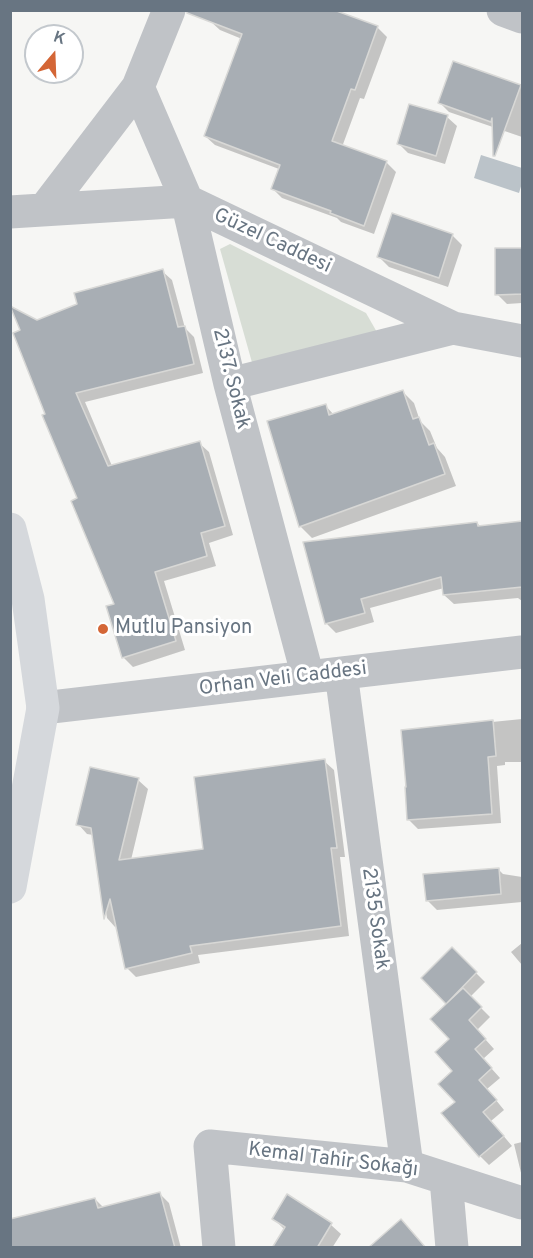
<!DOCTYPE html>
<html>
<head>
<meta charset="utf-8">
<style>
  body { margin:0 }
  #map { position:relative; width:533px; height:1258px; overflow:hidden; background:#f6f6f4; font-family:Overpass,sans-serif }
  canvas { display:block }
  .frame { position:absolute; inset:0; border:12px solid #687582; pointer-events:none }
  .north { position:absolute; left:24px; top:24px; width:60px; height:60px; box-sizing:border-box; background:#fff; border:2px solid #c3c8cd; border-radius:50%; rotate:19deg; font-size:16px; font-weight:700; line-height:24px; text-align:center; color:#687582 }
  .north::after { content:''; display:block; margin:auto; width:21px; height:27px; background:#d46636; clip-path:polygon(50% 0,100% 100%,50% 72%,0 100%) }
</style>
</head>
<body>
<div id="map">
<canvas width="533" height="1258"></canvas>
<div class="frame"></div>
<div class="north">K</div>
</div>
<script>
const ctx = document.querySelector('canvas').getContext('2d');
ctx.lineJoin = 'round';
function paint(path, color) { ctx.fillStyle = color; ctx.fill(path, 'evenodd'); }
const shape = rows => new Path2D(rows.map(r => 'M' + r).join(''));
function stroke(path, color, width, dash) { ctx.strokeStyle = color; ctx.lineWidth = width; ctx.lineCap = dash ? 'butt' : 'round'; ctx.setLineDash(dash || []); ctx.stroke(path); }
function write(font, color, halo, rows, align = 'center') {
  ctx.font = font + ' Overpass,sans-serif'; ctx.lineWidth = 6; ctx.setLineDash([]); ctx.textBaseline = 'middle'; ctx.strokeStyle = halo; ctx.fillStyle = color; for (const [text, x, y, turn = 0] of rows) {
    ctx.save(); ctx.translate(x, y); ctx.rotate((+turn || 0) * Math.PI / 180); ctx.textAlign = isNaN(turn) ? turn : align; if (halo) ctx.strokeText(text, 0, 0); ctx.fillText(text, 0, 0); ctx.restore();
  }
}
const green = shape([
  [230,244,366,313,378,334,253,366,220,249]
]);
const water = shape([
  [481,155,522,168,522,183,519,193,474,178]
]);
const shadow = shape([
  [210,21,377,27,387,37,364,99,360,98,342,147,387,163,396,172,374,234,341,222,337,218,282,198,272,188,279,169,215,145,205,136,242,39,220,30],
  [454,63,522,87,522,137,449,112,440,103],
  [447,117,457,126,445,164,408,153,399,144],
  [393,215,453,236,462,245,448,287,389,267,379,257],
  [522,249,522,303,507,304,497,294,496,250],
  [162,271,172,280,185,328,194,337,203,373,85,402,112,466,199,443,209,452,233,535,209,543,216,566,164,581,185,650,133,667,123,657,116,604,79,499,47,415,36,321],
  [402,391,414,403,420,421,430,431,437,448,445,457,456,486,312,538,300,526,325,405,334,415],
  [522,522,522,601,518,598,454,604,444,595,444,588,370,608,374,622,336,633,326,623,305,544,477,523,481,527],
  [522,719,522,762,505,762,505,765,497,766,501,823,418,829,408,819,402,731],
  [324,761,334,770,345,857,340,857,349,936,198,955,200,963,136,977,127,968,116,920,115,927,107,918,93,835,87,834,78,824,138,780,148,789,131,860,205,850],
  [498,869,503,874,522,877,522,902,437,910,427,900],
  [522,943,522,965,511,952],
  [452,949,485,982,470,997,490,1017,477,1030,494,1049,483,1059,500,1078,487,1089,504,1110,491,1121,512,1146,489,1165,480,1156,457,1102,448,1004,423,978],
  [522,1142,522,1177,514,1144],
  [160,1194,169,1203,181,1248,10,1248,95,1199,104,1208],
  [287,1196,331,1225,341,1234,332,1248,274,1248,285,1230,273,1218]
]);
const building = shape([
  [187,10,334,10,378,26,355,90,351,89,332,141,387,161,364,226,330,213,331,211,271,189,280,165,204,136,242,34,187,13,187,10],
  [453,61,521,85,495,156,493,156,492,118,491,122,438,103,453,61],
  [409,104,448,115,436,156,397,144,409,104],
  [392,213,453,234,439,278,377,257,392,213],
  [495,248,522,248,522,294,495,295,495,248],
  [163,269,178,327,185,326,194,364,76,393,108,466,200,441,225,526,201,533,207,556,155,572,176,641,122,658,106,606,114,604,71,501,77,498,42,415,45,414,13,333,20,330,10,306,37,320,77,304,74,293,163,269],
  [403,390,413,419,419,417,429,445,434,443,445,474,299,527,267,421,326,404,329,415,403,390],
  [522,521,522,587,443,595,441,577,361,599,365,613,325,624,303,542,477,522,478,526,522,521],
  [493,720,496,756,488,757,492,814,407,820,405,787,406,787,401,730,493,720],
  [325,759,337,848,331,848,341,926,190,946,192,953,125,969,110,899,104,919,91,828,76,825,90,767,139,778,119,860,203,849,194,777,325,759],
  [499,868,501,894,426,901,423,874,499,868],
  [452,947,477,972,447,1003,463,988,482,1007,469,1020,486,1039,475,1049,492,1068,479,1080,497,1100,483,1112,504,1136,479,1157,441,1113,455,1102,438,1084,452,1071,435,1052,449,1039,430,1019,446,1004,421,978,452,947],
  [160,1192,175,1248,10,1248,10,1219,95,1198,98,1208,160,1192],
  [287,1194,332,1223,317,1248,272,1248,285,1227,272,1219,287,1194],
  [401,1219,426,1248,368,1248,401,1219]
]);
const street = shape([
  [503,10,522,17],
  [138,87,187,201,230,384,308,677],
  [44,210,138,87,169,10],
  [10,212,187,201,453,328,522,341],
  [230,384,453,328],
  [341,673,407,1166],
  [43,708,522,652],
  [446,1179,452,1248],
  [219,1248,210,1146,407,1166,522,1203]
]);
const secondary = shape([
  [10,529,28,599,43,708,10,887]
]);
const markers = [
  [103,629,6,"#d46636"]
];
const streetNames = [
  ["Güzel Caddesi",272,242,25],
  ["2137. Sokak",230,379,76],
  ["Orhan Veli Caddesi",283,680,-7],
  ["2135 Sokak",374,919,82],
  ["Kemal Tahir Sokağı",333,1161,7]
];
const poiNames = [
  ["Mutlu Pansiyon",115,629]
];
paint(green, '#d7ddd5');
paint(water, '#bbc3c9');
paint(shadow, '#0003');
paint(building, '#a8aeb4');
stroke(building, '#d8d8d6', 1.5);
stroke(street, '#c0c3c7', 33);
stroke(secondary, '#d5d8dc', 33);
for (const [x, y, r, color] of markers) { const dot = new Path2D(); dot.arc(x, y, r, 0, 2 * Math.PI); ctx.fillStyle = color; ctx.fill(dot); stroke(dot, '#fff', 2); }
write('20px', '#687582', '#fff', streetNames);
write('20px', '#687582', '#fff', poiNames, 'left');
</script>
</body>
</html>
